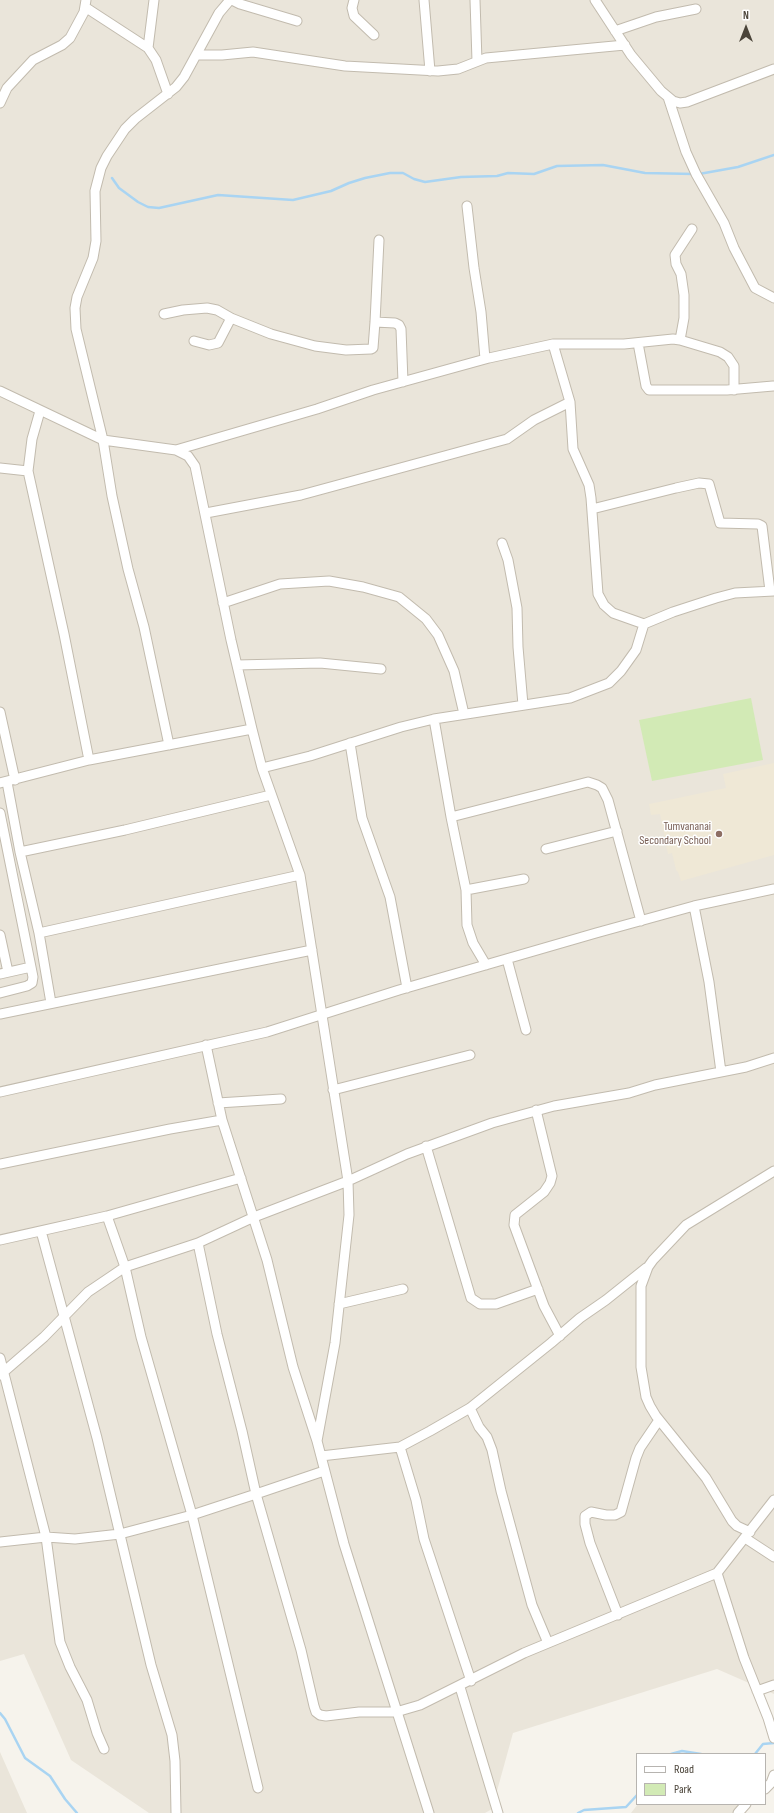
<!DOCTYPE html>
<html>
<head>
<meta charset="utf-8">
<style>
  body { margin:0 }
  #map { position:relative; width:774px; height:1813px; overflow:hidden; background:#f6f3ec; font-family:"Sofia Sans Condensed",sans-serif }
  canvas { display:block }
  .legend { position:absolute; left:636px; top:1753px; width:130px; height:52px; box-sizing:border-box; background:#fff; border:1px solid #b7b4b0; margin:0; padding:5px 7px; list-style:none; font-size:12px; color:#4b4439 }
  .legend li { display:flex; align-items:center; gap:8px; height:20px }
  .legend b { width:20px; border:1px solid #b7b4b0 }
  .north { position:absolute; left:726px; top:8px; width:40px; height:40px; -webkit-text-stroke:3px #fff; paint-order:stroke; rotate:0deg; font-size:11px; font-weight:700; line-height:16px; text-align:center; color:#4b4439 }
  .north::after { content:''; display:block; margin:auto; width:14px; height:18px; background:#4b4439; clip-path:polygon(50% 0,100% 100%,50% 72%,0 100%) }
</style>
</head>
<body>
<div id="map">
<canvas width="774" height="1813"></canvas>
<ul class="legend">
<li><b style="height:5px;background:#fff"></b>Road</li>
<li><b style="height:11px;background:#d2eab5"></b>Park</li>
</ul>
<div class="north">N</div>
</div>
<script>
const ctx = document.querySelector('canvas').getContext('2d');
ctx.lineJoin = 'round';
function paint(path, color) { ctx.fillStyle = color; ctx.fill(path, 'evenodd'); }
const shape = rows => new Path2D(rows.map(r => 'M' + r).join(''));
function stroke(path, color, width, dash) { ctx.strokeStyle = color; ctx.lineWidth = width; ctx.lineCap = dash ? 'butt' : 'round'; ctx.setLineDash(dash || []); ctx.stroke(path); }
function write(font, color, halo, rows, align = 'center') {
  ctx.font = font + ' "Sofia Sans Condensed",sans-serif'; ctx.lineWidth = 3; ctx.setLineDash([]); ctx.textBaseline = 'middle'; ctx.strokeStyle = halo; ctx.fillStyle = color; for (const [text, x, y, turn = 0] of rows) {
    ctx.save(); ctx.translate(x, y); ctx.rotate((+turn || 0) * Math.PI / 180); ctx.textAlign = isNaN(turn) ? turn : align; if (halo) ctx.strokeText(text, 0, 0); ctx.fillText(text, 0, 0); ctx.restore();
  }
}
const residential = shape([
  [0,0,774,0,774,1694,717,1669,513,1733,492,1809,485,1813,149,1813,71,1760,24,1654,0,1661],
  [0,1752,27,1813,0,1813],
  [638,1804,735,1804,747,1813,631,1813]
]);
const education = shape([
  [774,763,774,855,681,881,678,872,676,870,672,853,668,854,660,814,651,815,649,804,726,788,723,774]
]);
const green = shape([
  [751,698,763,760,652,781,639,720]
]);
const stream = shape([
  [699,174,738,167,774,155],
  [112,178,119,188,138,202,148,207,159,208,218,195,293,200,331,191,349,183,365,178,390,173,403,173,414,179,425,182,461,177,497,176,508,173,534,174,557,166,603,165,645,173,694,174],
  [0,1713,5,1719,25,1758,50,1776,65,1799,77,1813],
  [671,1754,682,1751,701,1754],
  [755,1754,763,1744,774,1743],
  [578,1813,584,1810,626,1807,637,1795]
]);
const minor = shape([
  [232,0,240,4,297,21],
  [354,0,352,8,354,16,374,35],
  [424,0,430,71],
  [475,0,477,61],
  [595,0,631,55,661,91,673,101,680,103,687,102,774,69],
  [85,7,148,48,156,60,168,94],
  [615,31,656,17,696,9],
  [148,48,154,0],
  [197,55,222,55,253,52,345,66,438,71,458,69,486,58,625,45],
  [668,97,686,152,696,174,724,223,734,248,755,288,774,298],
  [0,103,7,88,33,60,62,45,70,38,84,12,86,0],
  [467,206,474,268,481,312,485,359],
  [164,314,183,310,207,308,217,310,231,318,271,334,315,346,346,350,371,349,373,348,375,322,379,240],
  [375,322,395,323,399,325,401,329,403,382],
  [680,340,684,318,684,295,681,274,676,264,675,255,692,229],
  [194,341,209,345,218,343,231,318],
  [638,343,646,386,649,390,727,390,773,386],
  [0,391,103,440,176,450,188,456,195,466,231,640,252,729,262,768,300,875,348,1181,349,1215,341,1288,335,1343,317,1441],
  [570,402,573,449,589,485,591,498,598,594,604,605,613,613,644,624],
  [40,411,32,439,28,471,64,634,89,760],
  [176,450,317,409,373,390,489,358,553,344,624,344,673,339,680,340,720,352,728,357,734,366,734,390],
  [0,468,28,471],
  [592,509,676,488,699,483,709,484,720,523,758,524,762,526,770,591],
  [206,513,301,495,507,439,534,420,570,402,553,344],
  [502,543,508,560,517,608,518,647,523,705],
  [223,603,280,584,329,581,363,587,399,597,426,619,438,635,454,671,464,714],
  [237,665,320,663,381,669],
  [0,712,15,780],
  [434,719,451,817,466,890,467,925,473,943,486,965],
  [350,743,362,818,390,897,407,988],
  [169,745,144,627,128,569,112,496,103,440,76,329,75,308,77,297,93,258,96,241,95,191,101,168,107,156,125,129,135,119,176,87,184,77,219,13,230,0],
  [262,768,310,756,401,727,434,719,570,698,609,683,621,671,636,650,644,624,673,612,716,598,735,593,774,591],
  [7,782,20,852,39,933,51,1003],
  [0,783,89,760,252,729],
  [0,813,33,977,32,983,27,986,0,993],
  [451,817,588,782,597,785,602,788,608,800,641,921],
  [546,849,617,831],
  [20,852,125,830,271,795],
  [466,890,524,879],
  [694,906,709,982,721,1072],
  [39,933,300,875],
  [0,935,8,972],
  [507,959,526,1030],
  [0,974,31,967],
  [0,1014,312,950],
  [206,1045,222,1120,267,1260,293,1367,317,1441,344,1544,429,1813],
  [333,1090,470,1055],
  [0,1092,267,1032,399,990,596,933,694,906,774,889],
  [218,1103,281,1099],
  [536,1110,552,1176,550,1183,544,1192,515,1215,514,1225,544,1306,560,1336],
  [426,1146,471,1298,480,1304,496,1304,538,1289],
  [0,1164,170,1129,222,1120],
  [107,1216,125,1267,141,1337,192,1515,258,1788],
  [41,1231,97,1438,151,1665,172,1735,175,1761,176,1813],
  [0,1240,107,1216,241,1178],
  [339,1304,403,1289],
  [0,1358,46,1537,60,1642,70,1667,87,1700,97,1733,104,1749],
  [0,1375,44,1337,88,1292,125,1267,198,1243,254,1217,348,1181,407,1154,492,1123,554,1106,629,1093,655,1085,746,1067,774,1058],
  [470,1408,479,1427,487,1437,492,1450,501,1491,532,1605,548,1643],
  [400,1447,416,1500,424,1539,471,1681],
  [321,1456,400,1447,430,1431,470,1408,551,1343,580,1318,606,1300,646,1268],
  [324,1471,256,1494,301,1650,314,1706,316,1712,320,1715,326,1716,359,1712,396,1712,420,1705,524,1653,717,1573,774,1500],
  [750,1532,737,1526,732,1521,706,1478,656,1416,650,1406,646,1397,641,1367,641,1286,648,1267,653,1260,686,1225,774,1171],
  [745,1538,774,1557],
  [0,1542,46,1537,75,1539,120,1534,192,1515,256,1494,242,1431,217,1334,198,1243],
  [717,1573,744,1658,768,1718,774,1738],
  [618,1615,590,1543,585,1524,585,1516,591,1512,606,1515,615,1515,621,1512,636,1458,640,1448,659,1420],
  [460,1687,498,1813],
  [757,1691,774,1685],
  [765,1789,771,1783,774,1775],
  [738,1813,746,1804]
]);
const markers = [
  [719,834,4,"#8d6e63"]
];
const educationNames = [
  ["Tumvananai",711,827],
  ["Secondary School",711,841]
];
paint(residential, '#eae5da');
paint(education, '#efe8d6');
paint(green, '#d2eab5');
stroke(stream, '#a9d4f2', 2.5);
stroke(minor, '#c2bbae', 11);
stroke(minor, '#fff', 9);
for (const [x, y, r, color] of markers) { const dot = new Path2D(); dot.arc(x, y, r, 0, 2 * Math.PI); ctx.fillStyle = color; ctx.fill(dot); stroke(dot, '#fff', 1.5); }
write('12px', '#785e54', '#fff', educationNames, 'right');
</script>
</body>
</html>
